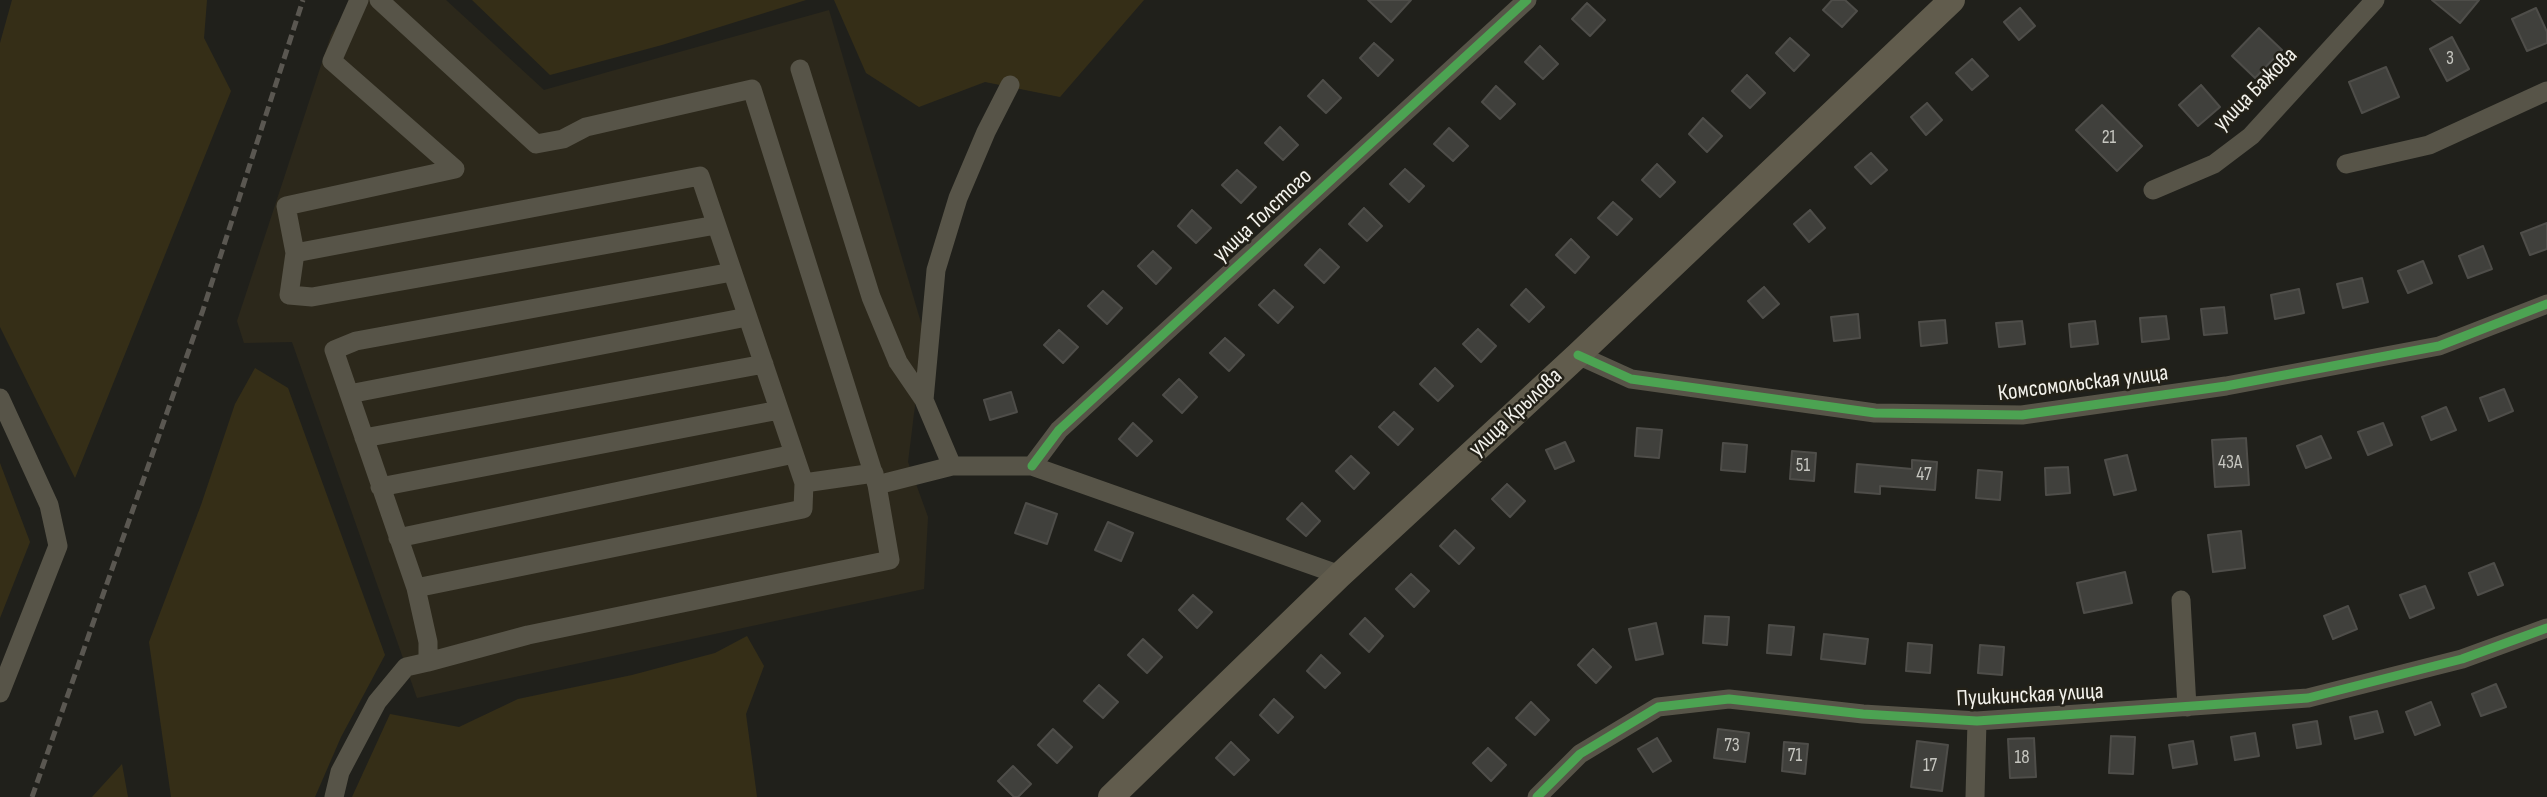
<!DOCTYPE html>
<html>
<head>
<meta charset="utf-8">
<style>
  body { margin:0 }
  canvas { display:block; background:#20201b }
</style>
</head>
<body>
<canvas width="2547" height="797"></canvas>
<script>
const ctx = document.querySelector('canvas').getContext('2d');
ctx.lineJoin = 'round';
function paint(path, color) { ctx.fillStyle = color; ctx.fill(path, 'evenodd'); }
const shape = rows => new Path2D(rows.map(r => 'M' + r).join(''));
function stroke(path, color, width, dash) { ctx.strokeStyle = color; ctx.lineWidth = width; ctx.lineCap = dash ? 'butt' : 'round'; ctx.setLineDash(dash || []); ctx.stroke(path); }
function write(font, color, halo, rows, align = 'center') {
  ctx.font = font + ' "Sofia Sans Condensed",sans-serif'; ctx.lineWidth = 5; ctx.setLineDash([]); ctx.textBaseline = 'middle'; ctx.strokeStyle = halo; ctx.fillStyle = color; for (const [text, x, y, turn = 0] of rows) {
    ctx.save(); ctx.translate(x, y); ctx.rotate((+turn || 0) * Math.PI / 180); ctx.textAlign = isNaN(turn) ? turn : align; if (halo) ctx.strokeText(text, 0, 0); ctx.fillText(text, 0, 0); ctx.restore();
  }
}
const built = shape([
  [352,0,446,0,544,90,829,10,924,333,908,462,928,517,924,589,417,698,292,342,244,343,237,321,331,35]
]);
const green = shape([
  [12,0,207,0,204,38,231,91,75,478,0,327,0,43],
  [472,0,806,0,662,45,550,75],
  [834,0,1144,0,1060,97,985,82,919,107,866,73],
  [255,368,288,388,385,655,341,737,315,797,171,797,149,642,201,505,235,404],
  [0,463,30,542,0,618],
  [747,636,764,666,746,714,757,797,352,797,390,714,459,727,518,699,632,675,715,653],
  [122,764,128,797,92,797]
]);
const building = shape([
  [1368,0,1411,0,1391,22,1368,0],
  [1832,0,1845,0,1857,11,1842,27,1823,10,1832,0],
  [2432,0,2479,0,2460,23,2432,0],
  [1587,3,1605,20,1590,36,1572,19,1587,3],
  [2020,8,2035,26,2019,40,2004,22,2020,8],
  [2536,8,2547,32,2547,43,2527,51,2512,19,2536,8],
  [2259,28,2282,50,2255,78,2232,56,2259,28],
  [2452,37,2469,69,2447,81,2430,49,2452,37],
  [1790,38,1809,55,1794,71,1776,53,1790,38],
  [1374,43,1393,60,1378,76,1360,58,1374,43],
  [1540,46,1558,64,1543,79,1525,62,1540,46],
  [1972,59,1988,76,1972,90,1956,73,1972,59],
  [2386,67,2399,97,2362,113,2349,82,2386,67],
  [1747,75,1765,93,1750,108,1732,91,1747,75],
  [1323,80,1341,98,1326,113,1308,96,1323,80],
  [2201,85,2220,107,2198,126,2179,105,2201,85],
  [1496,86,1515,104,1500,119,1482,102,1496,86],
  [1927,103,1942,120,1926,135,1911,117,1927,103],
  [2102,105,2142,146,2117,171,2076,130,2102,105],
  [1703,118,1722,136,1707,152,1689,134,1703,118],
  [1280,127,1298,145,1283,160,1265,143,1280,127],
  [1449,128,1468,146,1453,161,1434,144,1449,128],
  [1871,153,1887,170,1871,184,1855,167,1871,153],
  [1657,164,1675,182,1660,197,1642,180,1657,164],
  [1405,169,1424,186,1409,202,1390,184,1405,169],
  [1237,170,1256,187,1241,203,1222,185,1237,170],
  [1613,202,1632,219,1617,235,1598,218,1613,202],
  [1364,208,1382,226,1367,241,1349,224,1364,208],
  [1192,210,1211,228,1196,243,1178,226,1192,210],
  [1810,210,1825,228,1809,242,1794,224,1810,210],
  [2547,223,2547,249,2530,255,2521,233,2547,223],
  [1571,239,1589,257,1575,273,1556,255,1571,239],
  [2483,246,2492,269,2468,278,2459,256,2483,246],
  [1320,249,1339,267,1324,283,1305,265,1320,249],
  [1153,251,1171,268,1156,284,1138,266,1153,251],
  [2423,261,2432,283,2408,293,2398,271,2423,261],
  [2362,278,2368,302,2343,308,2337,284,2362,278],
  [1764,287,1779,304,1763,318,1748,301,1764,287],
  [1526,289,1544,307,1529,322,1511,305,1526,289],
  [2299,289,2304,313,2275,319,2271,295,2299,289],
  [1274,290,1293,307,1278,323,1259,305,1274,290],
  [1103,291,1122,308,1107,324,1088,306,1103,291],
  [2224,307,2227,333,2204,335,2201,309,2224,307],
  [1858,314,1860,338,1834,341,1831,317,1858,314],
  [2166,316,2169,339,2142,342,2140,318,2166,316],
  [1945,320,1947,343,1921,346,1919,322,1945,320],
  [2022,321,2025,344,1999,347,1996,323,2022,321],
  [2095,321,2098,344,2071,347,2069,324,2095,321],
  [1478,329,1496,346,1481,362,1463,344,1478,329],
  [1059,330,1078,347,1063,363,1044,345,1059,330],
  [1225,338,1244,355,1229,371,1210,353,1225,338],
  [1435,368,1453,386,1438,401,1420,384,1435,368],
  [1179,379,1197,397,1182,413,1163,395,1179,379],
  [2504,389,2513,411,2489,421,2480,398,2504,389],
  [1011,392,1017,412,990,420,984,400,1011,392],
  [2446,407,2456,430,2431,440,2422,417,2446,407],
  [1394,412,1413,429,1398,445,1379,427,1394,412],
  [1133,423,1152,441,1137,456,1119,439,1133,423],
  [2383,423,2392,445,2368,455,2358,432,2383,423],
  [1637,428,1662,430,1659,458,1635,456,1637,428],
  [2321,436,2331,458,2306,468,2297,446,2321,436],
  [2246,438,2249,485,2215,487,2212,440,2246,438],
  [1565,442,1574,461,1555,469,1546,450,1565,442],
  [1723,443,1747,445,1745,472,1721,470,1723,443],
  [1792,451,1816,453,1814,481,1790,479,1792,451],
  [2127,455,2136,490,2114,495,2105,460,2127,455],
  [1351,456,1369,473,1354,489,1336,471,1351,456],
  [1912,460,1937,462,1935,490,1880,486,1880,494,1855,492,1857,464,1912,469,1912,460],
  [2068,467,2070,493,2046,495,2045,468,2068,467],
  [1978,470,2002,472,2000,500,1976,498,1978,470],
  [1507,484,1525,501,1510,517,1492,499,1507,484],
  [1026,503,1057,514,1047,544,1015,533,1026,503],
  [1302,503,1320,521,1306,536,1287,519,1302,503],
  [1108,522,1133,533,1121,561,1095,550,1108,522],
  [1455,530,1474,548,1459,564,1440,546,1455,530],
  [2241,531,2245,568,2213,572,2208,535,2241,531],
  [2494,563,2503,585,2478,595,2469,573,2494,563],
  [2125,572,2132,603,2084,613,2077,583,2125,572],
  [1411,574,1429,591,1414,607,1396,589,1411,574],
  [2425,586,2434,608,2410,618,2400,595,2425,586],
  [1193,595,1212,612,1197,628,1179,610,1193,595],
  [2348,606,2357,629,2333,639,2324,616,2348,606],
  [1705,616,1729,617,1727,645,1703,643,1705,616],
  [1365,618,1383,636,1369,652,1350,634,1365,618],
  [1656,623,1663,654,1636,660,1629,629,1656,623],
  [1769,625,1794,627,1791,655,1767,653,1769,625],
  [1824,634,1868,639,1865,664,1821,659,1824,634],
  [1143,639,1162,657,1147,673,1128,655,1143,639],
  [1908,643,1932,645,1930,673,1906,671,1908,643],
  [1980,645,2004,647,2002,675,1978,673,1980,645],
  [1593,649,1611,667,1596,683,1578,665,1593,649],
  [1321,655,1340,673,1325,688,1307,671,1321,655],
  [2496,684,2506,707,2481,716,2472,694,2496,684],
  [1099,685,1118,702,1103,718,1084,701,1099,685],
  [1274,699,1293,717,1278,733,1260,715,1274,699],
  [1531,702,1549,720,1535,735,1516,718,1531,702],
  [2431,702,2440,725,2415,735,2406,712,2431,702],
  [2377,711,2383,732,2355,739,2350,717,2377,711],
  [2317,721,2321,744,2297,748,2293,725,2317,721],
  [1053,729,1072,747,1057,763,1038,745,1053,729],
  [1718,729,1749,733,1745,762,1714,758,1718,729],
  [2255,733,2259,756,2235,760,2231,737,2255,733],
  [2111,736,2135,737,2133,774,2109,773,2111,736],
  [1657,738,1671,761,1653,772,1638,749,1657,738],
  [2034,738,2036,777,2010,778,2008,739,2034,738],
  [1917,741,1948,745,1942,791,1911,787,1917,741],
  [2193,741,2197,764,2173,768,2169,745,2193,741],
  [1231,742,1249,760,1234,775,1216,758,1231,742],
  [1784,742,1808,744,1805,774,1782,771,1784,742],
  [1488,748,1506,765,1491,781,1473,763,1488,748],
  [1013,766,1031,784,1018,797,1014,797,998,781,1013,766]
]);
const minor = shape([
  [359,0,332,61,455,169,286,206,295,253,289,295,312,297,716,225],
  [379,0,536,144,563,139,586,127,752,89,877,485,952,466,1032,466,1340,575],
  [800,69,871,297,898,362,924,400],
  [2346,164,2429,145,2547,91],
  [2153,190,2214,164,2251,136,2375,0],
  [295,253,700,176,804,483,874,473],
  [1578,355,1631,379,1875,413,2022,415,2226,386,2439,346,2547,304],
  [349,394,747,317],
  [0,398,49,505,58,546,0,693],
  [364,438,764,364],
  [952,466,924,400,936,270,958,198,986,132,1010,85],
  [1032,466,1059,430,1527,0],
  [380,487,779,410],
  [398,538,794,454],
  [416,588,803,509,804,483],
  [2181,600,2187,707],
  [428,662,528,635,890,560,877,485],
  [334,797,340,772,377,702,406,667,428,662,428,642,416,588,334,350,356,341,732,272],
  [1537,797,1580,754,1658,707,1729,699,1863,714,1977,721,2308,698,2462,659,2547,628],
  [1975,797,1977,721]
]);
const major = shape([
  [1111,797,1340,575,1578,355,1952,0]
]);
const rail = shape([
  [32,797,203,310,303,0]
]);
const cycleway = shape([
  [1578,355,1631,379,1875,413,2022,415,2226,386,2439,346,2547,304],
  [1032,466,1059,430,1527,0],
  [1537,797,1580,754,1658,707,1729,699,1863,714,1977,721,2308,698,2462,659,2547,628]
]);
const numberNames = [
  ["3",2450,59],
  ["21",2109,138],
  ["43А",2230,463],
  ["51",1803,466],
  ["47",1924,475],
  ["73",1732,746],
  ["71",1795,756],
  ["18",2022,758],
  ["17",1930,766]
];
const streetNames = [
  ["улица Бажова",2256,90,-45],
  ["улица Толстого",1263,216,-43],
  ["Комсомольская улица",2083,384,-7],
  ["улица Крылова",1516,413,-43],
  ["Пушкинская улица",2030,696,-3]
];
paint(built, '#2c281b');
paint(green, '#352e17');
paint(building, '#40403c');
stroke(building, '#4e4d49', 2);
stroke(minor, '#575448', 19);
stroke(major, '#615c4d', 26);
stroke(rail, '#5a5751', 5, [10, 5]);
stroke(cycleway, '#4ca352', 9);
write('19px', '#c6c6c0', null, numberNames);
write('23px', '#f3f2ec', '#232118', streetNames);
</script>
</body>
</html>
